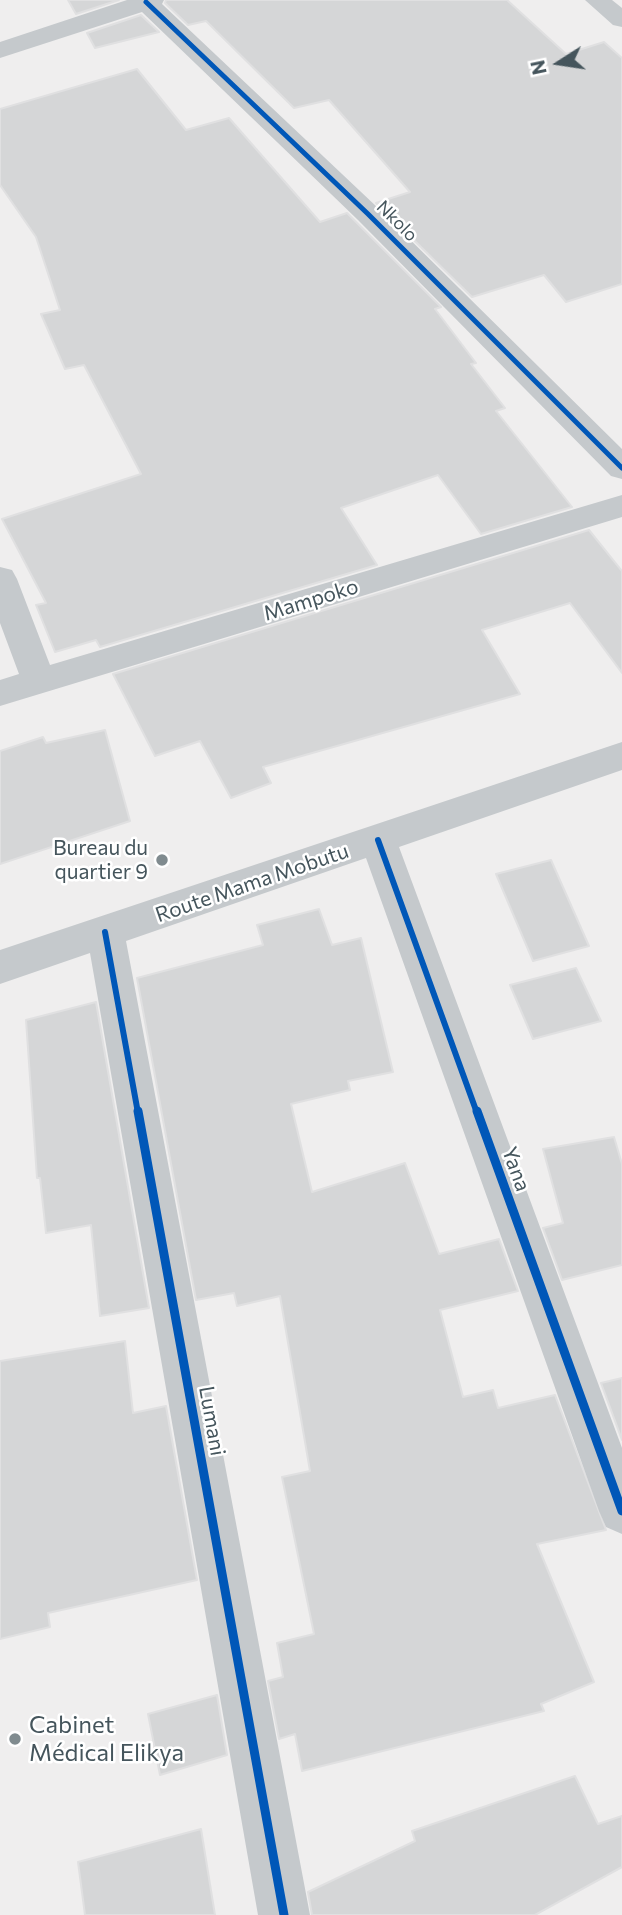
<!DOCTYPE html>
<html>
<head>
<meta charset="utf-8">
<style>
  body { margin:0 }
  #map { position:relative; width:622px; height:1915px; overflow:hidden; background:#efeeee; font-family:Commissioner,sans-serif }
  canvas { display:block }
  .north { position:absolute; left:524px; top:28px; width:70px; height:70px; -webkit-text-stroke:5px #fff; paint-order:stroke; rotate:258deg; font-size:19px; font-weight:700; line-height:28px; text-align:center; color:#45555c }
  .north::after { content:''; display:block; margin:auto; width:24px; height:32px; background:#45555c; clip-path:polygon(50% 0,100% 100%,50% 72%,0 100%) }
</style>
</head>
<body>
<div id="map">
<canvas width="622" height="1915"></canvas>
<div class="north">N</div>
</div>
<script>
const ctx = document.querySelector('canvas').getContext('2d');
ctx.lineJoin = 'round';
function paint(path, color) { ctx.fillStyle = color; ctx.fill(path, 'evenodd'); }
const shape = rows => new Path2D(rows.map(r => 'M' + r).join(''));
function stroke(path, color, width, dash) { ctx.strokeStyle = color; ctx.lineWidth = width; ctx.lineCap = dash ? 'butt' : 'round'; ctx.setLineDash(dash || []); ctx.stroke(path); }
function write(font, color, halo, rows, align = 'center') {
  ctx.font = font + ' Commissioner,sans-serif'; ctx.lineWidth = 5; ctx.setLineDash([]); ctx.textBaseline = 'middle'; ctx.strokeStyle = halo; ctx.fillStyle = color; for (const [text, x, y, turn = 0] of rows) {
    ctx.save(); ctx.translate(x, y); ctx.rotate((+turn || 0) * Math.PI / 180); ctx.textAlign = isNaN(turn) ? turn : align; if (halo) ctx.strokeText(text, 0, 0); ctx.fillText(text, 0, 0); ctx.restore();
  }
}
const building = shape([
  [68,0,119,0,76,14,68,0],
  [166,0,507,0,566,54,604,42,622,58,622,284,566,302,544,275,472,297,376,203,410,192,329,100,294,108,206,21,188,25,165,3,166,0],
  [141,15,159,32,95,48,87,33,141,15],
  [137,69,186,130,229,118,320,222,347,213,441,307,435,309,476,363,471,364,505,408,496,411,572,507,481,534,438,475,341,508,377,565,100,647,96,640,55,652,36,605,46,603,2,519,141,474,84,365,65,369,41,314,60,310,36,237,0,185,0,109,137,69],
  [589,530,622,571,622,673,570,603,482,630,520,694,263,767,271,783,231,798,200,741,155,756,113,674,589,530],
  [105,730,130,821,0,864,0,751,43,737,46,743,105,730],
  [551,860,589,946,533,961,496,874,551,860],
  [319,909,332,945,361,938,393,1072,348,1081,350,1090,291,1104,312,1192,405,1163,439,1254,499,1239,518,1291,440,1310,463,1397,493,1390,498,1408,555,1395,606,1530,537,1544,594,1682,541,1704,544,1711,302,1771,295,1734,279,1739,268,1681,283,1677,277,1643,314,1634,282,1477,310,1471,280,1296,237,1306,234,1293,196,1300,137,978,263,945,257,925,319,909],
  [576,968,601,1021,533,1039,510,985,576,968],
  [96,1002,149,1308,100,1316,91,1225,46,1233,40,1178,37,1178,26,1020,96,1002],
  [614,1137,622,1164,622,1265,562,1280,543,1228,563,1223,543,1149,614,1137],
  [125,1341,133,1413,166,1406,197,1580,48,1613,50,1627,0,1639,0,1361,125,1341],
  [622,1378,622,1440,601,1383,622,1378],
  [217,1695,227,1755,160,1775,148,1714,217,1695],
  [575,1776,598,1824,622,1816,622,1867,535,1915,312,1915,308,1892,415,1841,412,1831,575,1776],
  [201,1829,215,1915,85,1915,78,1862,201,1829]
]);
const minor = shape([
  [127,0,164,0,162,4,378,208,622,449,622,479,611,476,358,220,142,12,0,58,0,42,127,0],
  [585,0,612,0,622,8,622,27,613,25,585,0],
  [622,495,622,517,0,706,0,680,19,674,0,623,0,567,12,570,17,579,50,665,622,495],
  [622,742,622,770,399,847,622,1448,622,1534,606,1527,599,1511,366,858,126,941,310,1915,258,1915,90,953,0,984,0,950,622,742]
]);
const cyclewayFar2 = shape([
  [146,2,368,214,622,468]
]);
const cyclewayFar1 = shape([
  [378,840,477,1113],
  [105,932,138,1113]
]);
const cycleway = shape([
  [138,1111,284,1915],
  [477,1111,622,1511]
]);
const markers = [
  [162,860,7,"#808b8f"],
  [15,1739,7,"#808b8f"]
];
const farStreetnames = [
  ["Nkolo",397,221,45]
];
const streetNames = [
  ["Mampoko",311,600,-17],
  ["Route Mama Mobutu",252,883,-19],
  ["Yana",516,1169,70],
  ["Lumani",212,1421,80]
];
const poiNames = [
  ["Bureau du",148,848],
  ["quartier 9",148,872]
];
const nearPoinames = [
  ["Cabinet",29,1725],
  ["Médical Elikya",29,1753]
];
paint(building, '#d5d6d7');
stroke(building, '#e0e0e1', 2);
paint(minor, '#c5c9cc');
stroke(cyclewayFar2, '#0057b8', 5);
stroke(cyclewayFar1, '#0057b8', 6);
stroke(cycleway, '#0057b8', 9);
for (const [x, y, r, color] of markers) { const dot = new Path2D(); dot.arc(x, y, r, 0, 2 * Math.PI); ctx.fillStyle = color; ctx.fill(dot); stroke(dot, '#fff', 2.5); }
write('18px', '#45555c', '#fff', farStreetnames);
write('21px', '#45555c', '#fff', streetNames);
write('21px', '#45555c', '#fff', poiNames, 'right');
write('24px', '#45555c', '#fff', nearPoinames, 'left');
</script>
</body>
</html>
